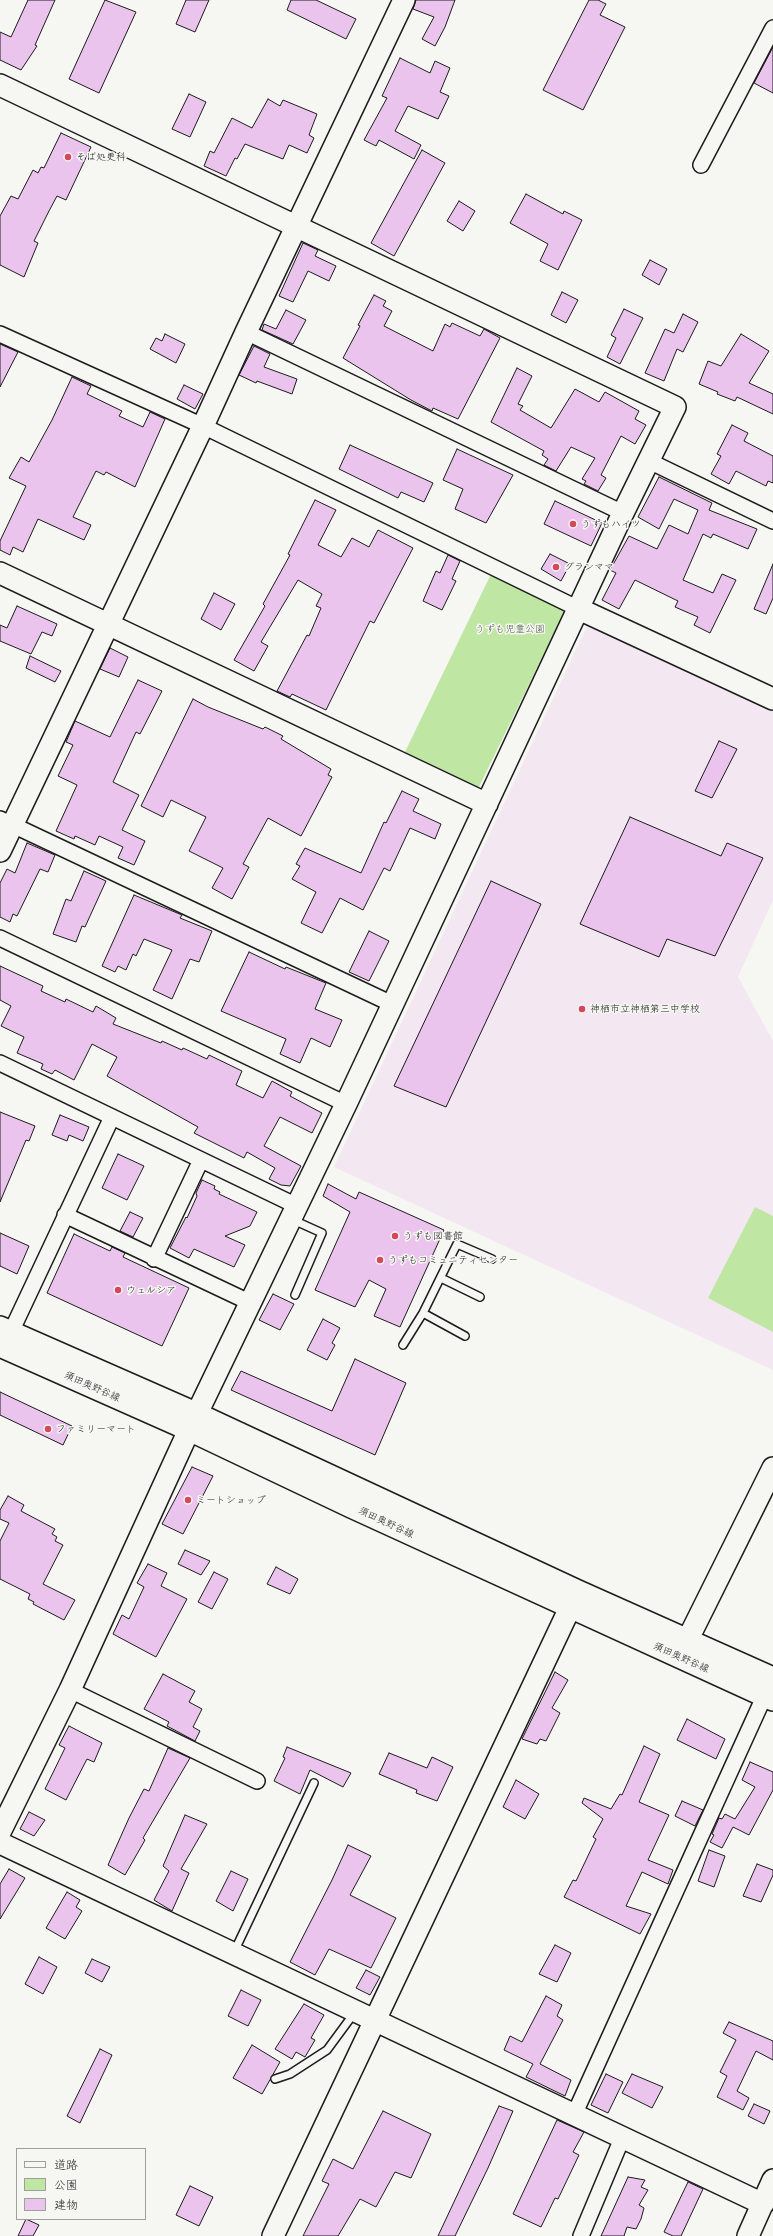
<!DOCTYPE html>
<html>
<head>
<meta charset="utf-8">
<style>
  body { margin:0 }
  #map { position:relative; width:773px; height:2236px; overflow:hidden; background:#f6f6f2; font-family:Pangolin,"Klee One",sans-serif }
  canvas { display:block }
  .legend { position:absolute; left:16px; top:2148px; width:130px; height:72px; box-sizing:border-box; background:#f6f6f2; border:1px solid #9f9f9c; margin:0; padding:5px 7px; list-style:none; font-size:12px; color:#1c1c1c }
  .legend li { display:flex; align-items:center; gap:8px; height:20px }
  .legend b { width:20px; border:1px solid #9f9f9c }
</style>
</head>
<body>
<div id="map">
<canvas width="773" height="2236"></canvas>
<ul class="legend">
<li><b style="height:5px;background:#f6f6f2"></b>道路</li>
<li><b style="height:11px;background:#bfe7a3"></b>公園</li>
<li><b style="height:11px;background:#ebc4ee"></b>建物</li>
</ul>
</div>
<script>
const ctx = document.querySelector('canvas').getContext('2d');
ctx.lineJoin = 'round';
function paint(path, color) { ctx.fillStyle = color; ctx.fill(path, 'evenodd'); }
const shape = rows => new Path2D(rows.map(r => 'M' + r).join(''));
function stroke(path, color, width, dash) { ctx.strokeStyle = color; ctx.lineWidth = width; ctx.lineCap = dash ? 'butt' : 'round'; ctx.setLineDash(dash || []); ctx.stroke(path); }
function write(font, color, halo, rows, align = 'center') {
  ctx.font = font + ' Pangolin,"Klee One",sans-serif'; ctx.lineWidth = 3; ctx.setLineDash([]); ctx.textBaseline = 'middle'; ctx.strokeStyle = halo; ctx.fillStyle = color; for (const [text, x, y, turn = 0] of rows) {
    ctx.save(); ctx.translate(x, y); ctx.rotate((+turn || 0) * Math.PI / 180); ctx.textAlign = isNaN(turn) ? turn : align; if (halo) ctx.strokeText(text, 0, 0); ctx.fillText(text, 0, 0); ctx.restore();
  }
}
const built = shape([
  [587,626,773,708,773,900,738,977,773,1041,773,1370,334,1167]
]);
const green = shape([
  [491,574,565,610,479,787,405,752],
  [755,1207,773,1216,773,1332,708,1298]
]);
const building = shape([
  [28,0,55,0,35,45,37,46,21,70,0,60,0,32,11,37,28,0],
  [105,0,136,12,99,93,69,79,105,0],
  [186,0,209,0,195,32,176,24,186,0],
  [291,0,316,0,356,19,346,39,287,10,291,0],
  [416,0,455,0,445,27,435,46,422,39,434,17,413,9,416,0],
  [589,0,598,0,606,4,600,15,625,27,583,110,543,90,589,0],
  [773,47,773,93,754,83,773,47],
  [400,58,430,73,435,61,450,68,440,92,449,96,438,119,408,106,395,131,421,145,414,159,379,140,376,146,364,140,387,98,382,96,400,58],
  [189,94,206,102,190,137,172,129,189,94],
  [268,99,280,106,283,100,317,114,309,135,314,138,307,153,289,145,283,159,245,144,237,159,235,158,226,176,204,166,210,151,214,153,232,118,252,128,268,99],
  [61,133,91,147,66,200,57,196,49,211,34,241,38,243,24,277,0,265,0,216,11,196,18,199,33,170,38,173,41,167,44,168,61,133],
  [422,150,445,163,394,256,371,243,422,150],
  [526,194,563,214,564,211,582,220,558,270,540,261,548,244,510,223,526,194],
  [459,201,475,211,463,231,447,221,459,201],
  [303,243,318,250,315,256,336,266,329,281,308,271,293,302,279,296,303,243],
  [650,260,667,269,659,285,642,275,650,260],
  [562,292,578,300,566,323,551,315,562,292],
  [374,295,386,301,383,306,392,311,384,326,433,351,445,324,450,327,452,323,480,336,484,329,500,338,458,419,433,408,432,411,411,400,343,358,360,326,358,325,374,295],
  [624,309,643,318,620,364,607,357,616,338,611,335,624,309],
  [286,310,306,320,293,344,262,330,264,324,276,329,286,310],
  [683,314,698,322,683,352,677,349,664,381,645,373,665,329,674,333,683,314],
  [165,334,185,344,176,363,150,349,156,338,162,341,165,334],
  [741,334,769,351,749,383,773,394,773,414,737,397,735,401,717,394,718,392,699,384,708,361,721,366,741,334],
  [0,344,18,352,0,387,0,344],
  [254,346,270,354,264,367,297,379,292,394,257,381,256,383,239,375,254,346],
  [517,368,532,376,518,404,523,406,520,410,551,428,575,389,599,402,605,392,639,411,635,419,646,425,635,444,621,436,601,475,606,478,598,491,584,484,586,481,582,479,595,458,571,447,556,471,544,465,548,459,542,455,544,451,491,422,517,368],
  [72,377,91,386,87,394,122,411,119,416,143,427,150,412,165,419,135,487,106,472,104,475,96,471,73,517,91,525,84,540,38,519,23,552,13,547,10,555,0,550,0,541,26,486,9,478,21,457,29,462,52,420,72,377],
  [184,385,203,394,195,409,177,399,184,385],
  [732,425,748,433,744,441,773,456,773,483,768,481,766,486,736,471,729,484,711,474,721,456,717,454,732,425],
  [350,445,433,483,424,502,401,492,398,498,339,469,350,445],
  [457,449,513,475,486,523,455,509,463,489,443,480,457,449],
  [659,477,712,503,709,510,757,529,748,549,713,534,711,538,703,534,683,580,713,593,722,574,736,580,710,633,694,625,698,617,675,607,678,601,635,580,619,609,602,600,616,573,610,570,629,536,657,549,669,525,688,534,698,510,674,499,659,529,638,517,659,477],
  [315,500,336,510,318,545,341,557,352,538,369,547,378,530,413,548,374,623,370,621,326,710,292,694,290,697,277,691,307,635,309,636,321,608,316,606,322,594,298,580,261,642,268,646,254,671,234,660,265,606,263,604,290,555,288,554,315,500],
  [555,501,602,523,591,546,544,524,555,501],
  [550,554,570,564,561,581,541,569,550,554],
  [448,555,460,561,452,579,456,581,442,610,423,601,436,571,440,573,448,555],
  [773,564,773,598,766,614,754,609,773,564],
  [214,593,235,604,221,630,201,619,214,593],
  [17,606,57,624,52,636,42,632,31,654,0,641,0,625,7,628,17,606],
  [110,648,128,657,119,677,100,669,110,648],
  [30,656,61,671,55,682,26,668,30,656],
  [138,680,162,691,140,734,136,732,113,782,139,795,122,830,145,841,134,865,118,858,123,847,99,836,95,845,75,836,74,839,56,831,77,785,58,776,73,745,66,742,75,721,110,737,138,680],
  [193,699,208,707,263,729,265,727,283,736,281,739,331,769,328,775,332,777,301,836,268,818,243,864,249,867,232,899,212,888,223,868,189,851,206,817,171,800,163,817,141,806,193,699],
  [719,741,737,749,712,798,695,791,719,741],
  [402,791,419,799,413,811,441,824,435,839,410,828,390,871,384,868,363,910,340,898,322,933,301,923,316,892,292,879,300,866,296,864,305,848,361,873,384,822,386,823,402,791],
  [630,817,721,856,727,843,763,858,715,956,667,939,659,957,580,924,630,817],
  [27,843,55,855,48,872,40,869,17,916,13,914,10,922,0,917,0,883,7,869,15,873,27,843],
  [84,871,106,881,85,927,82,926,76,942,53,934,66,899,71,901,84,871],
  [491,881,541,904,446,1107,394,1086,491,881],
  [134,895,182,915,180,918,212,931,199,962,190,959,172,999,153,990,172,950,144,939,136,956,133,954,126,970,118,966,115,972,102,966,134,895],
  [369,931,389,941,369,981,349,972,369,931],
  [249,952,285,969,286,967,326,983,315,1009,342,1020,330,1047,311,1038,300,1063,280,1054,286,1039,221,1011,249,952],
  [0,966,43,986,41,991,65,1002,66,999,93,1012,96,1006,116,1018,113,1024,161,1043,162,1041,182,1050,183,1048,207,1059,209,1055,242,1071,236,1085,263,1098,272,1081,292,1092,290,1096,322,1113,312,1133,280,1117,264,1146,301,1166,290,1186,281,1185,269,1179,275,1168,247,1152,244,1158,194,1133,198,1127,107,1076,117,1057,92,1044,74,1080,55,1070,52,1074,41,1069,43,1064,17,1053,24,1037,1,1026,11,1006,0,1000,0,966],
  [0,1112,35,1126,29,1141,26,1140,0,1202,0,1112],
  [60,1115,89,1127,83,1141,69,1135,67,1141,52,1135,60,1115],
  [118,1154,144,1166,127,1200,102,1188,118,1154],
  [202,1180,215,1186,214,1189,220,1192,219,1194,257,1212,250,1226,225,1236,245,1245,234,1267,194,1249,189,1258,170,1248,186,1217,187,1218,197,1196,196,1193,202,1180],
  [328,1184,356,1199,359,1192,444,1230,400,1327,374,1316,386,1289,369,1280,355,1307,315,1290,350,1212,323,1196,328,1184],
  [130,1212,143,1218,133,1237,120,1231,130,1212],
  [0,1233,29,1246,17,1274,0,1266,0,1233],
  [74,1234,110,1251,112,1247,125,1253,123,1257,189,1288,162,1346,47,1293,74,1234],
  [273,1294,294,1304,280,1330,259,1320,273,1294],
  [323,1319,340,1328,332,1343,335,1345,327,1360,307,1350,323,1319],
  [355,1359,406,1383,375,1455,231,1390,241,1371,332,1411,355,1359],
  [0,1392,72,1426,63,1445,0,1415,0,1392],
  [192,1467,213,1476,183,1534,162,1524,192,1467],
  [8,1496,24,1505,21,1511,55,1529,52,1534,57,1537,55,1541,63,1545,43,1584,75,1600,64,1620,33,1604,34,1602,28,1599,30,1594,0,1579,0,1541,9,1523,0,1519,0,1510,8,1496],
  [185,1550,210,1561,201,1575,178,1564,185,1550],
  [148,1564,167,1573,161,1586,187,1599,156,1657,113,1634,122,1615,129,1619,144,1587,137,1583,148,1564],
  [276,1567,298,1579,290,1594,267,1584,276,1567],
  [214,1572,228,1579,212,1609,198,1602,214,1572],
  [555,1672,568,1680,552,1708,560,1713,546,1741,540,1739,537,1744,522,1739,555,1672],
  [163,1674,195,1691,189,1702,202,1709,193,1727,200,1731,195,1741,167,1726,169,1722,144,1709,163,1674],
  [687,1719,725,1739,716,1759,677,1740,687,1719],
  [69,1726,102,1743,94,1762,87,1759,66,1800,45,1789,65,1748,59,1745,69,1726],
  [644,1746,660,1754,639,1802,669,1815,648,1860,673,1870,668,1884,642,1872,626,1906,651,1914,640,1934,564,1897,573,1880,576,1881,596,1839,593,1837,603,1819,582,1803,584,1798,611,1809,620,1794,622,1795,644,1746],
  [287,1747,351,1773,343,1787,310,1770,300,1794,274,1781,285,1758,283,1757,287,1747],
  [168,1748,190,1758,143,1838,145,1840,125,1875,108,1865,129,1818,144,1789,149,1791,168,1748],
  [389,1753,427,1768,432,1757,453,1767,437,1801,416,1793,417,1790,379,1774,389,1753],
  [750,1762,773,1772,773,1790,749,1835,733,1827,722,1848,710,1842,714,1835,712,1834,719,1818,722,1819,725,1814,735,1819,755,1787,742,1780,750,1762],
  [516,1780,539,1794,525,1819,503,1807,516,1780],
  [682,1801,703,1810,695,1826,675,1816,682,1801],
  [29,1812,45,1820,34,1836,20,1829,29,1812],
  [185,1815,207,1824,181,1869,189,1873,172,1911,154,1900,169,1871,163,1866,185,1815],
  [348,1845,371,1856,350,1895,396,1918,371,1968,329,1949,315,1975,290,1962,332,1880,348,1845],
  [709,1850,725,1856,714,1887,698,1881,709,1850],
  [757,1864,773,1870,773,1875,761,1902,743,1896,757,1864],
  [9,1869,25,1878,0,1919,0,1884,9,1869],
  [231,1871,248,1879,233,1911,216,1901,231,1871],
  [67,1892,80,1900,76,1907,82,1911,65,1939,46,1928,67,1892],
  [555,1945,571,1953,557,1982,539,1974,555,1945],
  [39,1957,57,1967,43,1994,25,1984,39,1957],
  [92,1959,110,1967,102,1982,85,1973,92,1959],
  [366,1970,380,1977,370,1995,356,1988,366,1970],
  [241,1990,261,2000,248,2026,228,2016,241,1990],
  [546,1996,562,2005,557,2016,563,2020,540,2064,571,2080,565,2096,526,2077,533,2064,504,2050,510,2036,522,2042,546,1996],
  [304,2004,324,2015,311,2038,315,2040,305,2057,296,2052,292,2059,275,2049,304,2004],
  [729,2022,773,2041,773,2060,756,2051,737,2091,749,2098,743,2110,717,2097,727,2076,720,2072,736,2040,723,2033,729,2022],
  [252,2045,280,2062,262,2094,233,2078,252,2045],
  [100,2049,112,2055,80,2123,67,2116,100,2049],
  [606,2074,623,2082,608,2113,591,2105,606,2074],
  [632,2074,663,2087,652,2108,622,2093,632,2074],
  [754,2104,770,2111,764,2124,748,2116,754,2104],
  [499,2106,513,2111,488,2168,455,2236,438,2236,499,2106],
  [383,2111,431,2134,411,2178,395,2172,376,2207,360,2199,338,2236,303,2236,329,2184,322,2181,333,2159,353,2169,383,2111],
  [557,2120,584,2132,573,2152,579,2155,558,2199,555,2198,541,2227,513,2214,557,2120],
  [628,2177,645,2180,641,2187,648,2190,639,2205,644,2208,641,2219,636,2229,627,2227,624,2236,601,2236,628,2177],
  [688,2182,703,2189,681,2236,673,2236,664,2232,688,2182],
  [190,2186,213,2197,199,2226,176,2215,190,2186],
  [26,2219,39,2225,33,2236,18,2236,26,2219]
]);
const lane = shape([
  [291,1219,322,1233,295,1295],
  [441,1278,480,1297],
  [423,1313,457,1244,492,1259],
  [403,1345,423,1313,465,1336],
  [234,1952,314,1783],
  [275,2079,290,2074,327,2050,355,2012]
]);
const street = shape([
  [701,165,773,28],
  [246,332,623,513],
  [0,334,203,426,579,609],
  [649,461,773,521],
  [0,819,392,1004],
  [0,938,346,1104],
  [0,1063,297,1206],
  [65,1215,251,1303],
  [154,1259,201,1160],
  [11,1332,112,1117],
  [70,1690,257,1781],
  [574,2115,768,1688],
  [581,2236,623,2136]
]);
const secondary = shape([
  [0,85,675,407,623,513,346,1104,189,1430,70,1690,0,1832],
  [0,573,487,804],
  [579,609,773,699],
  [0,851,203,426,246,332,404,0],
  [0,1327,198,1414,578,1591,773,1678],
  [0,1346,189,1430,351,1507,773,1700],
  [682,1651,773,1468],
  [0,1843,763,2204],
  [273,2236,576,1595],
  [748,2236,773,2180]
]);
const markers = [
  [68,157,4,"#d1495b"],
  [573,524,4,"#d1495b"],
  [556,567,4,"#d1495b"],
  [582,1009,4,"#d1495b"],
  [395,1236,4,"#d1495b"],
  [380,1260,4,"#d1495b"],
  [118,1290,4,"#d1495b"],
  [48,1429,4,"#d1495b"],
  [188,1500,4,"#d1495b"]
];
const poiNames = [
  ["そば処更科",76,157],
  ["うずもハイツ",581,524],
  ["グランママ",564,567],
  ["神栖市立神栖第三中学校",590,1009],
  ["うずも図書館",403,1236],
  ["うずもコミュニティセンター",388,1260],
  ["ウェルシア",126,1290],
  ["ファミリーマート",56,1429],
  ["ミートショップ",196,1500]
];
const parkNames = [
  ["うずも児童公園",510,629]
];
const streetNames = [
  ["須田奥野谷線",92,1387,24],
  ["須田奥野谷線",386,1523,25],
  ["須田奥野谷線",681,1658,24]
];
paint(built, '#f3e7f1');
paint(green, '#bfe7a3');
paint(building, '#ebc4ee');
stroke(building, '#1c1c1c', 1);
stroke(lane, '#1c1c1c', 10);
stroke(street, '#1c1c1c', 18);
stroke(secondary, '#1c1c1c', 24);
stroke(lane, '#f6f6f2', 7);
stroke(street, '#f6f6f2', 15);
stroke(secondary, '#f6f6f2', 21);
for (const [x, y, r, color] of markers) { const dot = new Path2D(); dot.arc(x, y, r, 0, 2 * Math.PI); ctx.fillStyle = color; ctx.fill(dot); stroke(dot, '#f6f6f2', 1.5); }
write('10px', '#1c1c1c', '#f6f6f2', poiNames, 'left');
write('10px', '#4d5944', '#f6f6f2', parkNames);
write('10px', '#1c1c1c', '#f6f6f2', streetNames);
</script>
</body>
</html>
